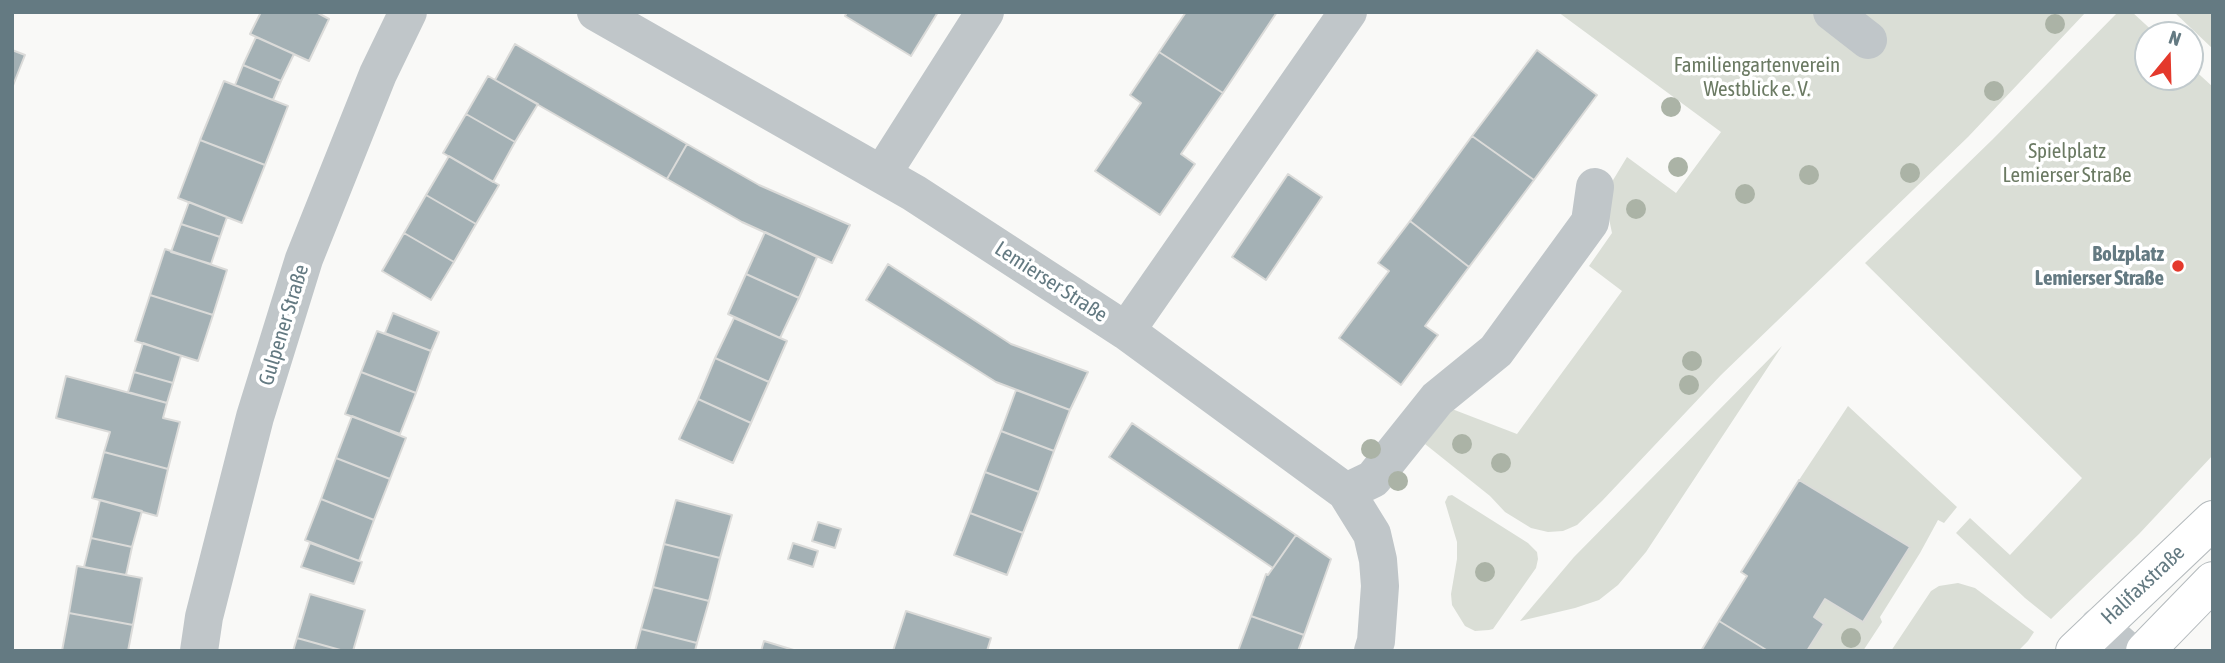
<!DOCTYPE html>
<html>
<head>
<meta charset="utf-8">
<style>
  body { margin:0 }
  #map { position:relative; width:2225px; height:663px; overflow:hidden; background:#f9f9f7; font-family:"Asap Condensed",sans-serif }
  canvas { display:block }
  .frame { position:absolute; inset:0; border:14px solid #647a82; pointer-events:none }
  .north { position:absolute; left:2134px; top:21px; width:70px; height:70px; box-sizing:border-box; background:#fff; border:2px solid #c1cacd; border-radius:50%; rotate:19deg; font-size:19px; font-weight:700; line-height:28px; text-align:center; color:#647a82 }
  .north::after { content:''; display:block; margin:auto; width:24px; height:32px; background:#e4392c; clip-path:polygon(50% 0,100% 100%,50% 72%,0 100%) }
</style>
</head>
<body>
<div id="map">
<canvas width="2225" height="663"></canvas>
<div class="frame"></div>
<div class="north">N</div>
</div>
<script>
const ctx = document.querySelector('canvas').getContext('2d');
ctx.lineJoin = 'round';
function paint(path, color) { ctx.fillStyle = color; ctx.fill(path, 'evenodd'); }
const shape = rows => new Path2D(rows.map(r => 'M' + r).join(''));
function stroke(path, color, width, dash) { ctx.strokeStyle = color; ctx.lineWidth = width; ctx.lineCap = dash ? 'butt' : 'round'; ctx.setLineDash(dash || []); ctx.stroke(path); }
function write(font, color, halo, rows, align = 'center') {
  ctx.font = font + ' "Asap Condensed",sans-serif'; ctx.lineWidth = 7; ctx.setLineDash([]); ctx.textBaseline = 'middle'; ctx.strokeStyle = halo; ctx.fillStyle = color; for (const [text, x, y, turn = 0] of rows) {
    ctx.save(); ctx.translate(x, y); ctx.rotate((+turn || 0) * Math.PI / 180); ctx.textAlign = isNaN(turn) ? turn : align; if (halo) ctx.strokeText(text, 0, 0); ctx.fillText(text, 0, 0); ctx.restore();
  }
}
const green = shape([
  [1558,12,2086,12,1968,137,1721,375,1602,501,1577,525,1563,531,1548,532,1531,528,1505,512,1490,496,1425,444,1452,409,1517,434,1622,291,1589,266,1612,233,1604,195,1627,157,1676,193,1721,132],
  [2118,12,2132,12,2157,35,2148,35,2148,77,2190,77,2190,66,2213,87,2213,455,2139,534,2051,619,2025,598,1956,533,1970,518,2010,555,2082,478,1865,263,1992,140],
  [2174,12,2213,12,2213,49],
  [1782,346,1646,552,1618,585,1599,600,1575,608,1520,621,1574,557],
  [1848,406,1957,507,1944,523,1938,520,1920,553,1880,617,1882,622,1863,651,1807,651,1824,625,1814,617,1825,599,1863,621,1909,547,1799,480],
  [1452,495,1528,543,1537,552,1538,559,1536,568,1493,629,1489,630,1475,631,1465,626,1452,605,1451,594,1457,559,1457,542,1445,502,1448,496],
  [1958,583,1975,588,2034,632,2028,641,2018,651,1891,651,1931,591,1939,586]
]);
const building = shape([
  [261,12,316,12,329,19,309,61,250,34,261,12],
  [847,12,938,12,911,56,845,16,847,12],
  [1186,12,1277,12,1223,93,1159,52,1186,12],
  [256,37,294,54,281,81,243,65,256,37],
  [515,44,687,144,667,179,495,80,515,44],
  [12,50,25,55,12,88,12,50],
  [1537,50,1597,95,1534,180,1472,136,1537,50],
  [1159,52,1223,93,1181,154,1195,164,1160,215,1095,171,1141,103,1130,95,1159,52],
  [243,65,281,81,273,100,235,85,243,65],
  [488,76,538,104,515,142,466,114,488,76],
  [224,81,288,106,265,165,200,140,224,81],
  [466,114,515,142,493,182,443,153,466,114],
  [1472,136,1534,180,1469,267,1410,221,1472,136],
  [200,140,265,165,242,223,178,198,200,140],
  [687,144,759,185,850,225,832,263,742,222,667,179,687,144],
  [449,156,499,185,476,224,426,195,449,156],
  [1288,174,1322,197,1266,280,1232,257,1288,174],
  [426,195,476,224,454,262,404,233,426,195],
  [189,202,227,217,220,237,181,224,189,202],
  [1410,221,1469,267,1425,326,1438,335,1401,385,1339,338,1389,271,1378,263,1410,221],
  [181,224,220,237,211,264,171,252,181,224],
  [765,232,817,257,799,298,746,274,765,232],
  [404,233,454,262,431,300,382,271,404,233],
  [165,249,227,270,213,315,150,295,165,249],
  [888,264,1011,344,1088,372,1070,410,996,382,866,300,888,264],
  [746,274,799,298,780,338,728,314,746,274],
  [150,295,213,315,198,361,135,341,150,295],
  [393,313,439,332,431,351,385,333,393,313],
  [734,318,787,341,769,382,715,358,734,318],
  [377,331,431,351,416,393,361,372,377,331],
  [143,343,181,356,173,383,134,372,143,343],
  [715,358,769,382,751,423,698,399,715,358],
  [134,372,173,383,167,403,128,392,134,372],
  [361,372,416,393,400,434,345,414,361,372],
  [66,376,167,403,163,418,180,422,168,469,104,452,110,432,56,418,66,376],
  [1016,390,1070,410,1054,451,1001,431,1016,390],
  [698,399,751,423,733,463,679,439,698,399],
  [352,416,406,438,390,479,336,458,352,416],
  [1132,423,1296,535,1273,568,1109,457,1132,423],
  [1001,431,1054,451,1039,492,985,472,1001,431],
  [104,452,168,469,157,516,92,498,104,452],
  [336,458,390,479,374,520,321,499,336,458],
  [985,472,1039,492,1023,533,970,513,985,472],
  [1799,480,1910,547,1863,622,1825,599,1814,617,1824,624,1807,651,1768,651,1719,621,1747,576,1741,572,1799,480],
  [321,499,374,520,359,561,305,540,321,499],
  [100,500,142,511,132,547,91,538,100,500],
  [676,500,732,515,720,558,664,544,676,500],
  [970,513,1023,533,1007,575,954,555,970,513],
  [818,522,841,529,835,548,812,541,818,522],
  [1296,535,1331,559,1304,635,1251,616,1266,574,1268,575,1296,535],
  [91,538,132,547,126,575,84,567,91,538],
  [310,543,362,562,354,584,301,567,310,543],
  [793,543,818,551,813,567,788,559,793,543],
  [664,544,720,558,709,601,653,587,664,544],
  [77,566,142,578,133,625,69,613,77,566],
  [653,587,709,601,697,643,641,629,653,587],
  [310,594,365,610,353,651,344,651,297,638,310,594],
  [906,611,991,638,987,651,893,651,906,611],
  [69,613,133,625,128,651,62,651,69,613],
  [1251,616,1304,635,1298,651,1238,651,1251,616],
  [1719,621,1768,651,1701,651,1719,621],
  [641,629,697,643,695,651,635,651,641,629],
  [297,638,344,651,293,651,297,638],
  [764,641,797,651,761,651,764,641]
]);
const minor = shape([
  [596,12,914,193,1126,331,1346,492,1372,534,1378,560,1380,586,1376,641,1373,651],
  [1832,12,1868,40],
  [882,174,985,12],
  [1126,331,1348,12],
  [1346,492,1373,479,1437,399,1496,351,1590,222,1595,187],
  [2099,626,2127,651],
  [199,651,204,617,255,417,304,259,378,74,408,12]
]);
const major = shape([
  [2075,651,2213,520],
  [2145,651,2213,581]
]);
const trees = [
  [2055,24],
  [1994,91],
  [1671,107],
  [1678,167],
  [1910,173],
  [1809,175],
  [1745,194],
  [1636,209],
  [1692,361],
  [1689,385],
  [1462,444],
  [1371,449],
  [1501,463],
  [1398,481],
  [1485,572],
  [1851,638]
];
const markers = [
  [2178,266,7,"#e4392c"]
];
const parkNames = [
  ["Familiengartenverein",1757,65],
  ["Westblick e. V.",1757,89],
  ["Spielplatz",2067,151],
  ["Lemierser Straße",2067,175]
];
const poiNames = [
  ["Bolzplatz",2164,254],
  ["Lemierser Straße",2164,278]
];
const streetNames = [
  ["Lemierser Straße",1051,282,33],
  ["Gulpener Straße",284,325,-73],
  ["Halifaxstraße",2143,585,-43]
];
paint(green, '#daded6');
paint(building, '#a4b1b5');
stroke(building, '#dbdbd9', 2);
stroke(major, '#b4babd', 40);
stroke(minor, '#c0c6c9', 38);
stroke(major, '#fff', 38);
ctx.fillStyle = '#abb3a6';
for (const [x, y] of trees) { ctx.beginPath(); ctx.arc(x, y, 10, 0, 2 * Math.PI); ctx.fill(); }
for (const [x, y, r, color] of markers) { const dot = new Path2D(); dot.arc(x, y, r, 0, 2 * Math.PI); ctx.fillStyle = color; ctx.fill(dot); stroke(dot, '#fff', 2.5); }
write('21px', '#6b7a63', '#fff', parkNames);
write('bold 21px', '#647a82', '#fff', poiNames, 'right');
write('21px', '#647a82', '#fff', streetNames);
</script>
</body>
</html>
